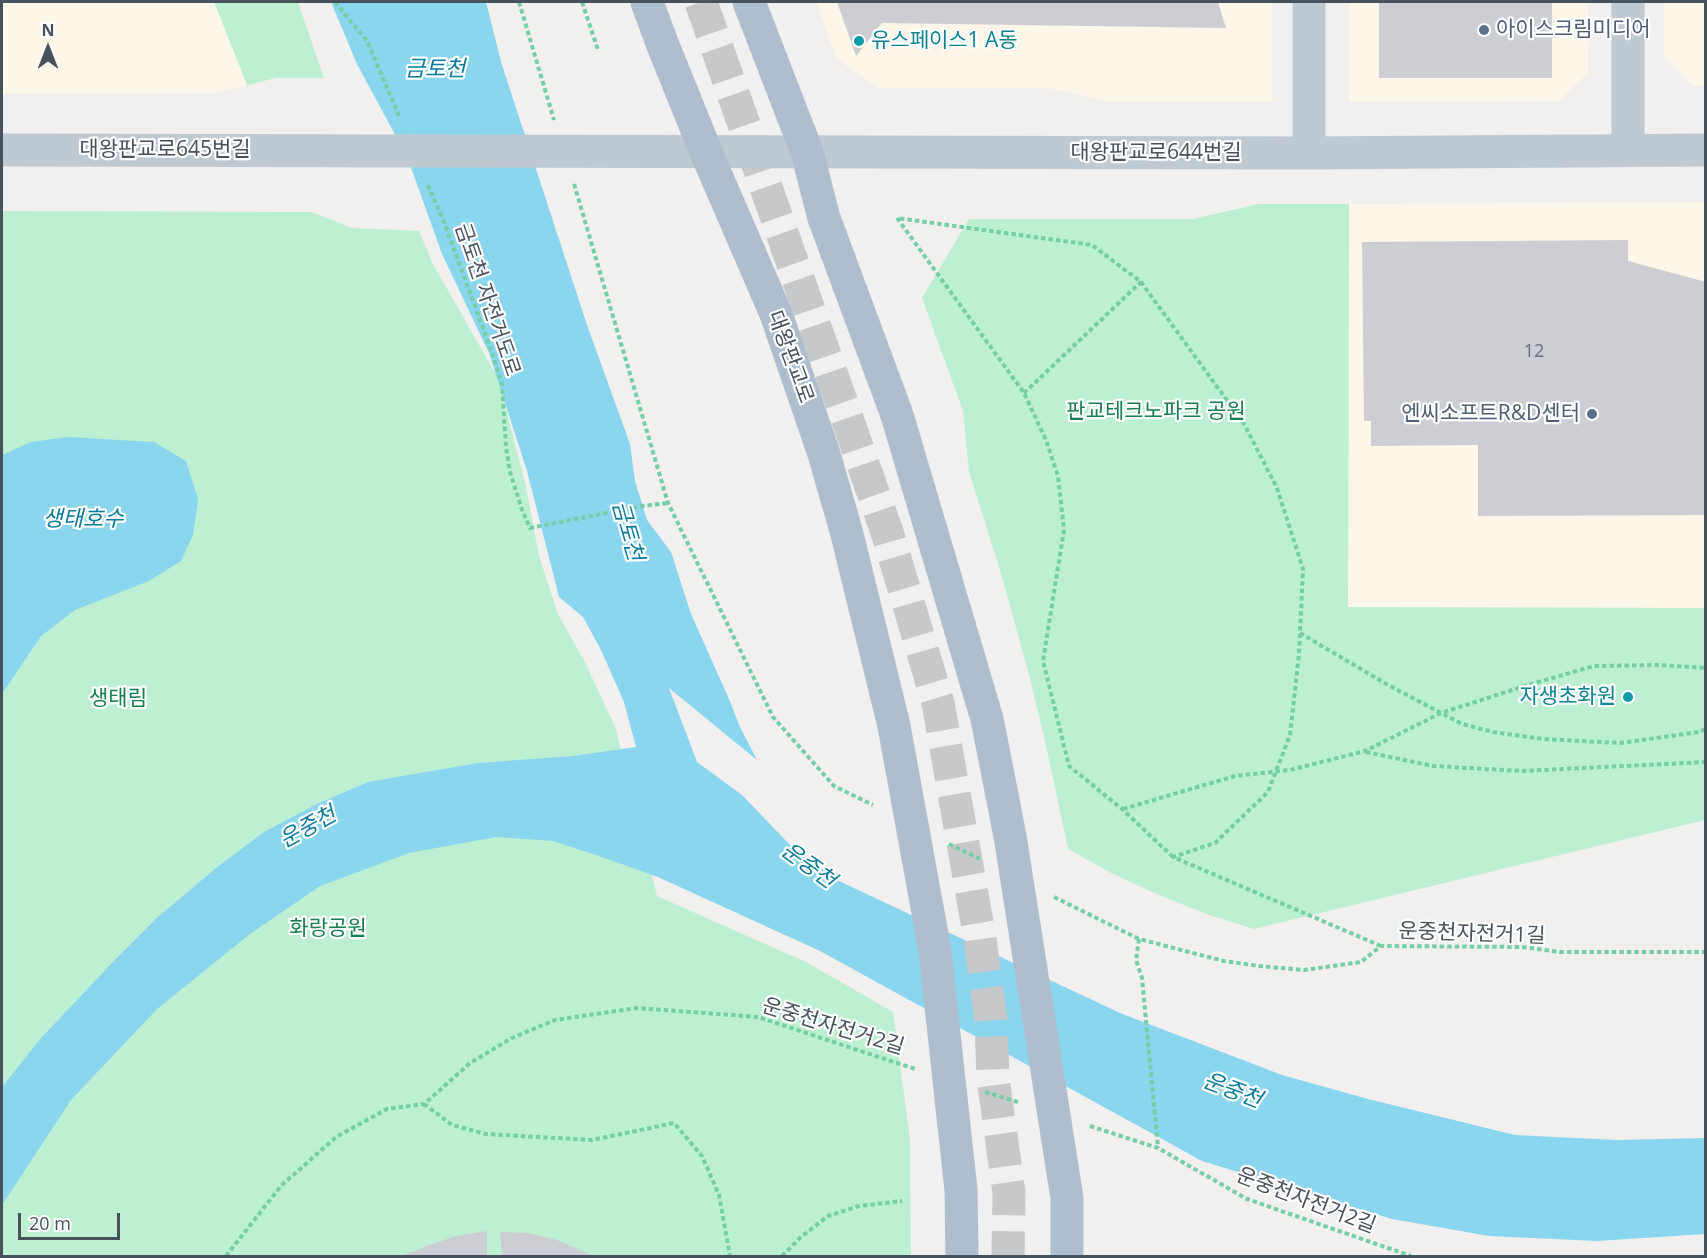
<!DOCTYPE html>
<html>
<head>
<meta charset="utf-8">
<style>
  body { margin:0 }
  #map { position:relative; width:1707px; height:1258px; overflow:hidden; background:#f2efef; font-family:"Open Sans",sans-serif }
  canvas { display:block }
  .frame { position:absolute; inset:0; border:3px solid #47525d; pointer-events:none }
  .north { position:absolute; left:18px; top:18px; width:60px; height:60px; -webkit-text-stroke:4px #fff; paint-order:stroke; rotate:0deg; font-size:16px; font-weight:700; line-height:24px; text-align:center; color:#47525d }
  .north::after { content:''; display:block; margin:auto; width:21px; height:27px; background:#47525d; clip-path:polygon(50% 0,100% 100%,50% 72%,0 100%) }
  .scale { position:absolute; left:18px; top:1213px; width:102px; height:27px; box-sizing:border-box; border:3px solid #47525d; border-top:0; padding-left:8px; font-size:18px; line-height:21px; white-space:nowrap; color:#47525d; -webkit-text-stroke:4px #fff; paint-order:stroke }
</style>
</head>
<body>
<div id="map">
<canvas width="1707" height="1258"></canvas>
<div class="frame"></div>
<div class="north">N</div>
<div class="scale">20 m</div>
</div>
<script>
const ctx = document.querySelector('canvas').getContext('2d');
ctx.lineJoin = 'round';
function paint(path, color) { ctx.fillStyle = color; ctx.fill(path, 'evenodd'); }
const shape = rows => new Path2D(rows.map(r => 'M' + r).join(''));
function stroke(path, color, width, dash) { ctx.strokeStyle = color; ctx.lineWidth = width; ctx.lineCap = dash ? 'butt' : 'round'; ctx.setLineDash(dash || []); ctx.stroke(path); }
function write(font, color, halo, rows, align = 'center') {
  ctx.font = font + ' "Open Sans","Noto Sans KR",sans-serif'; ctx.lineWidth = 4.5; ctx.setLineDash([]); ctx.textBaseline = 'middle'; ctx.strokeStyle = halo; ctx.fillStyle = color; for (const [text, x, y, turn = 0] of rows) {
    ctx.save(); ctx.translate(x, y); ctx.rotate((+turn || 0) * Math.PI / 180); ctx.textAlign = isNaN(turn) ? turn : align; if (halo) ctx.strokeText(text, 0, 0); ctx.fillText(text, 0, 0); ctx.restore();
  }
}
const commercial = shape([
  [2,2,214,2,247,85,216,93,2,94],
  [816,2,1272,2,1272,102,1111,102,1049,88,879,88,837,59],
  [1349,2,1588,2,1588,73,1559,101,1349,102],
  [1664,2,1705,2,1705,86,1693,86,1664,57],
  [1705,202,1705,608,1348,607,1349,204]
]);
const green = shape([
  [214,2,298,2,324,78,276,78,247,85],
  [1259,204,1349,204,1348,607,1705,608,1705,820,1254,929,1206,914,1159,895,1113,874,1068,849,1045,741,1027,667,1000,570,969,472,963,411,922,298,969,219,1193,219],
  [2,211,311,212,352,228,419,231,433,264,502,385,508,417,525,482,539,556,558,614,585,662,616,729,657,896,806,962,893,1012,910,1139,911,1256,2,1256]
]);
const water = shape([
  [331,2,486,2,501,62,587,325,630,444,635,481,647,520,671,552,691,614,729,699,740,727,757,760,669,688,697,762,742,795,790,845,839,881,1120,1013,1282,1075,1368,1099,1515,1135,1616,1140,1706,1138,1705,1234,1597,1241,1489,1236,1392,1219,1202,1161,820,951,658,877,596,855,553,841,496,837,409,853,320,886,250,934,157,1009,71,1100,2,1205,2,1087,42,1037,112,963,158,917,216,868,264,832,317,804,368,782,478,763,573,756,636,747,624,702,601,650,583,617,559,597,527,471,489,353,442,254,408,159,357,64],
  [68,437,154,442,186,461,198,499,193,535,181,561,149,581,75,610,41,636,2,694,2,455,31,442]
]);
const building = shape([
  [837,2,1218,2,1226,28,882,23,856,56],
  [1379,2,1552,2,1552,78,1379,78],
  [1628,240,1628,261,1706,282,1706,515,1478,516,1478,445,1371,446,1371,421,1364,421,1362,242],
  [487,1231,487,1256,402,1256,429,1245,456,1236],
  [500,1232,529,1233,557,1240,594,1256,502,1256]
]);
const majorTunnel = shape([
  [701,2,888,535,938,703,980,939,991,1020,993,1078,1009,1193,1008,1256]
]);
const path = shape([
  [335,2,367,41,400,118],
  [519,2,554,120],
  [582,2,598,50],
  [574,184,668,503,773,717,834,786,873,805],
  [428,185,444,222,494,358,502,385,506,447,510,472,522,510,530,528,643,506,668,503],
  [1024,393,1141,282],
  [1300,633,1388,685,1462,724,1493,732,1543,739,1620,743,1699,732,1706,729],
  [1366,752,1433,766,1522,771,1706,762],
  [1123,809,1235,776,1290,770,1365,751,1441,713,1528,685,1594,666,1659,665,1706,668],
  [949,844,980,859],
  [1173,857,1122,809,1069,766,1043,661,1064,530,1058,476,1046,440,1024,393,897,218,1092,245,1141,282,1244,424,1277,488,1303,569,1299,654,1290,735,1268,792,1215,843,1173,857,1381,946],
  [1054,897,1139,939,1224,961,1259,966,1304,970,1361,962,1381,946,1522,947,1560,952,1706,952],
  [1139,939,1136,960,1142,978,1158,1148],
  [985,1092,1018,1102],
  [424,1104,452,1125,486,1134,592,1140,674,1123,702,1156,719,1195,730,1256],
  [1090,1126,1158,1148,1247,1199,1411,1256],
  [226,1256,281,1186,336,1137,387,1109,424,1104,470,1063,512,1038,555,1020,637,1008,758,1017,915,1069],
  [782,1256,801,1237,828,1216,859,1206,902,1201]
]);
const minor = shape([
  [1628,2,1628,150],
  [2,150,1309,153,1706,150],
  [1309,153,1309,2]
]);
const major = shape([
  [647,2,662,43,706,152,776,314,824,454,847,534,894,726,935,951,961,1190,962,1256],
  [749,2,807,152,824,218,897,415,987,719,1010,836,1067,1198,1067,1256]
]);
const markers = [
  [1484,30,6,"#5c6f8a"],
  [859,41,6,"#0f9aa8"],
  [1592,414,6,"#5c6f8a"],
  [1628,697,6,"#0f9aa8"]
];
const numberNames = [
  ["12",1534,352]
];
const serviceNames = [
  ["아이스크림미디어",1496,30],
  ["엔씨소프트R&D센터",1580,414,"right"]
];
const cultureNames = [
  ["유스페이스1 A동",871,41],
  ["자생초화원",1616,697,"right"]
];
const streetNames = [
  ["대왕판교로645번길",165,150],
  ["대왕판교로644번길",1156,153],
  ["금토천 자전거도로",487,300,71],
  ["대왕판교로",790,357,70],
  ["운중천자전거1길",1472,934,2],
  ["운중천자전거2길",833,1027,17],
  ["운중천자전거2길",1306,1201,21]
];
const parkNames = [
  ["판교테크노파크 공원",1156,412],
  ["생태림",118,699],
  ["화랑공원",328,929]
];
const waterNames = [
  ["금토천",435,70],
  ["생태호수",83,520],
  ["금토천",627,531,74],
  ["운중천",308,828,-29],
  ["운중천",808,866,36],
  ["운중천",1232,1091,21]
];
paint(commercial, '#fcf7e8');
paint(green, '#bdf0d2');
paint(water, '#89d6ee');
paint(building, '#ccced4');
stroke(majorTunnel, '#c7c8ca', 33, [33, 16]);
stroke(path, '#74cfa4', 4, [4.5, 3]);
stroke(minor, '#bfc9d1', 33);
stroke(major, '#aebece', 33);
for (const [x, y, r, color] of markers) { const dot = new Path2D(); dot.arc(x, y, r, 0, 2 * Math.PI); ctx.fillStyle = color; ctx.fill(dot); stroke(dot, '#fff', 2); }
write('18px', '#68717b', null, numberNames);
write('21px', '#4e5e75', '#fff', serviceNames, 'left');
write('21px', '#0d838f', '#fff', cultureNames, 'left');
write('21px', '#47525d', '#fff', streetNames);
write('21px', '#15804d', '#fff', parkNames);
write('italic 22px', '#0b7b9d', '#fff', waterNames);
</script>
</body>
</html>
